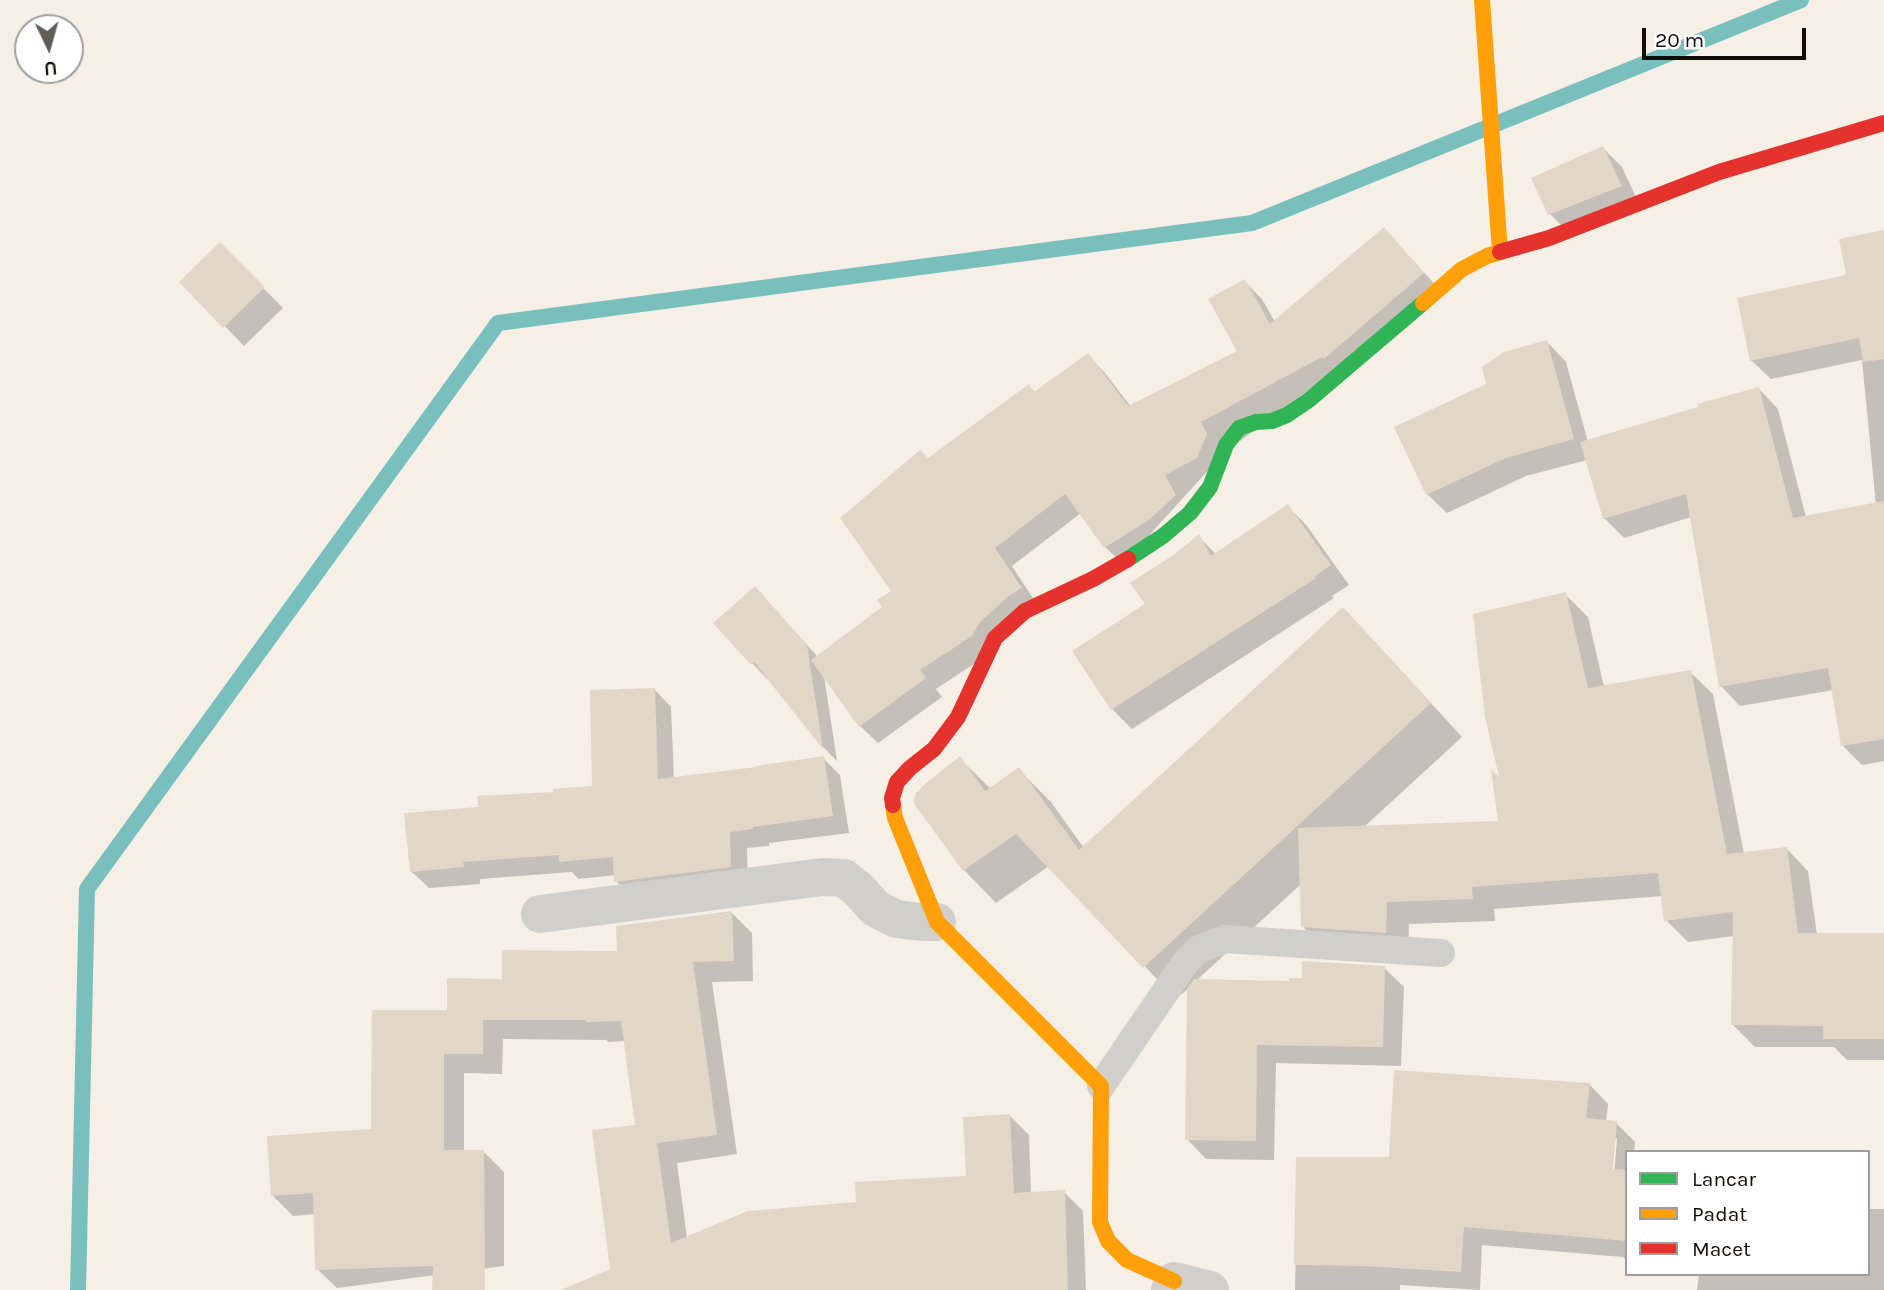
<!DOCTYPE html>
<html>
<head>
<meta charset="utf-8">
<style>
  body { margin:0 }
  #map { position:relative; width:1884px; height:1290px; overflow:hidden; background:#f6efe6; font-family:Karla,sans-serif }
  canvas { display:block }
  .legend { position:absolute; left:1625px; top:1150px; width:245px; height:126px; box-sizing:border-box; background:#fff; border:2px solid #a09e9c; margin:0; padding:9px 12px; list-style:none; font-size:21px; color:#110d08 }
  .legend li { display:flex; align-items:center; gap:14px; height:35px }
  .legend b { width:35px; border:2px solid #a09e9c }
  .north { position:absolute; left:14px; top:14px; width:70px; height:70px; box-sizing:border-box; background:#fff; border:2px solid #a09e9c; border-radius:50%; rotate:175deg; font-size:19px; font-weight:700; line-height:28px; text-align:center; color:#110d08 }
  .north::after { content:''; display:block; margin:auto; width:24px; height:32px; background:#615c56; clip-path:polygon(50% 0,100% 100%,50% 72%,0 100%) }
  .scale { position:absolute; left:1642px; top:28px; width:164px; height:32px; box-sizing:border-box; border:4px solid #110d08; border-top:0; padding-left:9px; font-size:21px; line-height:24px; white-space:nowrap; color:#110d08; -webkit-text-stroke:5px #fff; paint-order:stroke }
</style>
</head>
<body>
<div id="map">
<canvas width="1884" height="1290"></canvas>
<ul class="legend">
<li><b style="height:9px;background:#30b455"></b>Lancar</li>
<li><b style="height:9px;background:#ff9f0a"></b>Padat</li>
<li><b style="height:9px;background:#e5322d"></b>Macet</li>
</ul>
<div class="north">U</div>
<div class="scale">20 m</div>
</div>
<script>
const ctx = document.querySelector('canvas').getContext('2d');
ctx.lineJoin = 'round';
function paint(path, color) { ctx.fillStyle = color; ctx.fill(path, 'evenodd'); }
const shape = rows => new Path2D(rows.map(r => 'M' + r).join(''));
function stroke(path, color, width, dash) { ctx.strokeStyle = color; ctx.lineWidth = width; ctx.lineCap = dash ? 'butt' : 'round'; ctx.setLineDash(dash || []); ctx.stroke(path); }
const shadow = shape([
  [1603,148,1622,167,1640,206,1569,233,1550,214],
  [1384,229,1441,291,1224,453,1123,564,1105,547,1081,513,1012,566,1038,606,989,654,936,689,942,697,878,743,860,726,824,676,837,761,824,748,769,678,767,679,752,663,755,588,818,657,884,608,894,591,928,460,1029,386,1035,393,1088,355,1105,373,1131,407,1240,352,1244,281,1262,299,1275,322],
  [1884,231,1884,761,1862,765,1843,746,1834,690,1740,706,1721,686,1691,517,1624,538,1604,518,1587,460,1526,476,1447,513,1427,494,1488,385,1547,342,1566,362,1588,442,1759,389,1778,409,1806,517,1876,505,1862,360,1771,379,1751,360,1848,276],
  [220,245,283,308,244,346,182,282],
  [1288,506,1307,526,1349,585,1332,596,1334,598,1132,729,1112,709,1075,652,1147,604,1176,555,1199,537,1216,554],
  [1565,594,1588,617,1604,687,1690,672,1713,694,1744,854,1786,848,1808,871,1817,935,1884,934,1884,1060,1847,1060,1834,1047,1755,1047,1732,1024,1734,936,1688,942,1666,920,1663,896,1494,909,1495,921,1409,924,1408,954,1325,949,1303,927,1301,884,1196,981,1291,983,1384,968,1404,987,1401,1066,1276,1063,1274,1160,1206,1159,1187,1139,1189,988,1176,999,1049,866,996,903,964,870,960,759,991,789,1019,770,1051,802,1084,848,1343,610,1375,642,1462,737,1364,827,1500,822,1502,782],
  [654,689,671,707,674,779,823,758,840,775,849,833,769,843,769,846,747,848,748,884,633,899,616,881,616,875,578,879,572,872,480,879,480,884,429,888,411,871,480,808,594,787],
  [732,913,752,933,753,981,712,982,737,1154,677,1163,687,1238,857,1203,968,1178,1010,1116,1029,1135,1031,1194,1064,1192,1083,1211,1086,1290,651,1290,637,1126,625,1041,608,1042,606,1040,503,1039,502,1074,464,1073,464,1152,484,1152,504,1172,504,1266,337,1288,316,1268,315,1214,293,1216,273,1196,372,1130,449,1012,504,981,619,952],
  [1589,1084,1608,1104,1606,1122,1616,1123,1635,1142,1634,1152,1627,1152,1627,1261,1623,1257,1482,1245,1480,1290,1400,1285,1400,1290,1295,1290,1298,1158,1391,1159],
  [1614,1138,1617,1138,1614,1177,1610,1177],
  [1868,1209,1884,1209,1884,1290,1697,1290,1699,1274,1868,1274]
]);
const stream = shape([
  [78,1290,87,889,498,323,1252,223,1801,0]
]);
const building = shape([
  [1603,146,1622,186,1548,215,1531,178],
  [1384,227,1424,273,1324,359,1322,357,1201,422,1207,434,1197,458,1165,475,1176,495,1150,519,1120,538,1104,548,1065,494,995,548,1022,588,1010,595,980,622,972,636,920,670,926,678,859,727,811,660,882,607,877,600,891,591,840,518,920,450,928,458,1029,384,1034,392,1088,353,1128,406,1237,351,1208,299,1245,279,1270,324],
  [1884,230,1884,359,1863,362,1859,338,1750,361,1737,298,1846,275,1839,239],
  [220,242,265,287,223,328,179,282],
  [1547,340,1574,439,1506,458,1426,495,1394,427,1486,384,1482,367,1504,352],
  [1759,387,1793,518,1884,501,1884,739,1841,746,1828,668,1719,687,1686,494,1603,519,1580,442,1698,407,1697,404],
  [1288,504,1331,565,1315,576,1316,578,1111,710,1072,651,1145,604,1130,583,1175,554,1199,534,1211,556],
  [755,586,807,645,823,749,754,662,751,665,713,623],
  [1566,592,1588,688,1691,670,1727,854,1787,847,1798,933,1884,933,1884,1039,1823,1039,1823,1026,1731,1025,1733,912,1664,921,1658,873,1472,887,1473,899,1387,902,1386,933,1301,927,1298,828,1498,821,1491,769,1499,777,1485,717,1473,614],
  [1343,607,1431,703,1143,968,1016,834,963,871,915,805,914,800,916,793,925,784,960,756,985,791,1019,767,1079,850],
  [655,688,658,779,756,767,756,766,824,756,833,816,753,827,753,829,730,832,731,867,614,882,613,857,559,862,559,855,463,862,464,867,410,872,404,813,478,807,477,796,553,792,553,789,592,786,590,690],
  [732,911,734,961,693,962,717,1135,657,1143,671,1243,748,1211,856,1202,855,1182,966,1176,963,1117,1010,1114,1014,1193,1065,1190,1068,1290,561,1290,610,1269,592,1130,635,1125,621,1021,586,1022,586,1020,483,1020,483,1054,444,1054,444,1150,484,1150,485,1290,432,1290,433,1266,315,1270,313,1193,271,1196,267,1136,371,1129,372,1010,447,1010,447,978,502,979,502,950,617,951,616,926],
  [1302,961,1385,966,1383,1047,1257,1045,1256,1141,1185,1140,1187,989,1194,979,1289,981,1289,978,1302,978],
  [1394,1070,1590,1083,1586,1118,1617,1121,1613,1169,1627,1170,1627,1241,1464,1227,1461,1272,1364,1266,1294,1265,1296,1157,1389,1157]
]);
const lane = shape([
  [1101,1086,1185,963,1198,950,1224,939,1441,953]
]);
const street = shape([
  [540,914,822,877,844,878,859,890,875,908,896,919,921,922,937,922],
  [1170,1290,1174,1281,1210,1290]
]);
const fast = shape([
  [1128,559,1163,536,1190,513,1210,487,1226,445,1239,428,1256,422,1272,421,1287,415,1309,400,1423,303]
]);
const slow = shape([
  [1423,303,1462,269,1487,256,1500,252,1482,0],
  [893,805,895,818,937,922,1101,1086,1100,1222,1108,1241,1127,1260,1174,1281]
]);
const jam = shape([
  [1500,252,1549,238,1719,172,1884,123],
  [893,805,892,798,897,782,910,768,934,749,958,717,995,638,1025,611,1093,579,1128,559]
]);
paint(shadow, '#0003');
stroke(stream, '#79bfbe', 16);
paint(building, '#e2d6c6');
stroke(lane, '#d1cfcc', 28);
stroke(street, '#d1cfcc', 38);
stroke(fast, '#30b455', 16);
stroke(slow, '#ff9f0a', 16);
stroke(jam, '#e5322d', 16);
</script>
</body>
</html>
